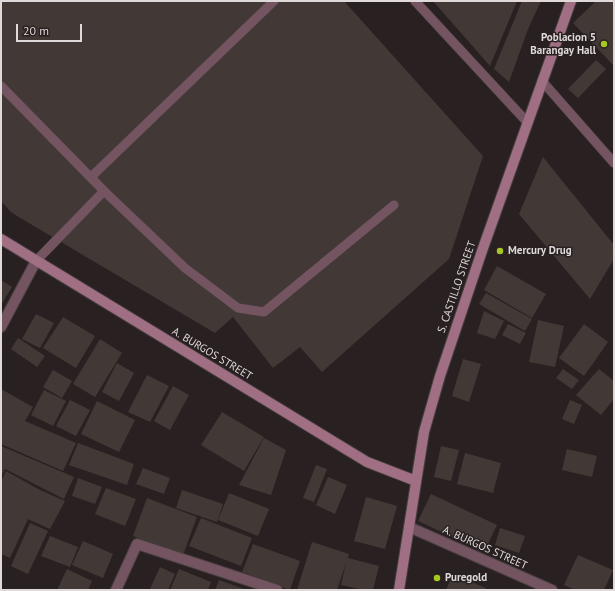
<!DOCTYPE html>
<html>
<head>
<meta charset="utf-8">
<style>
  body { margin:0 }
  #map { position:relative; width:615px; height:591px; overflow:hidden; background:#292021; font-family:"PT Sans",sans-serif }
  canvas { display:block }
  .frame { position:absolute; inset:0; border:2px solid #dfd9d9; pointer-events:none }
  .scale { position:absolute; left:16px; top:24px; width:66px; height:18px; box-sizing:border-box; border:2px solid #dfd9d9; border-top:0; padding-left:5px; font-size:12px; line-height:14px; white-space:nowrap; color:#dfd9d9; -webkit-text-stroke:3px #292021; paint-order:stroke }
</style>
</head>
<body>
<div id="map">
<canvas width="615" height="591"></canvas>
<div class="frame"></div>
<div class="scale">20 m</div>
</div>
<script>
const ctx = document.querySelector('canvas').getContext('2d');
ctx.lineJoin = 'round';
function paint(path, color) { ctx.fillStyle = color; ctx.fill(path, 'evenodd'); }
const shape = rows => new Path2D(rows.map(r => 'M' + r).join(''));
function stroke(path, color, width, dash) { ctx.strokeStyle = color; ctx.lineWidth = width; ctx.lineCap = dash ? 'butt' : 'round'; ctx.setLineDash(dash || []); ctx.stroke(path); }
function write(font, color, halo, rows, align = 'center') {
  ctx.font = font + ' "PT Sans",sans-serif'; ctx.lineWidth = 3; ctx.setLineDash([]); ctx.textBaseline = 'middle'; ctx.strokeStyle = halo; ctx.fillStyle = color; for (const [text, x, y, turn = 0] of rows) {
    ctx.save(); ctx.translate(x, y); ctx.rotate((+turn || 0) * Math.PI / 180); ctx.textAlign = isNaN(turn) ? turn : align; if (halo) ctx.strokeText(text, 0, 0); ctx.fillText(text, 0, 0); ctx.restore();
  }
}
const building = shape([
  [1,1,344,1,483,156,449,259,322,372,300,347,273,368,233,317,215,333,17,216,11,212,1,201],
  [433,1,517,1,490,66],
  [522,1,541,1,528,29,509,82,494,69],
  [596,1,614,1,614,66,573,23],
  [596,60,606,69,578,98,568,89],
  [543,157,614,245,614,259,590,299,519,214],
  [497,266,546,294,532,318,484,290],
  [1,280,12,287,1,305],
  [486,293,532,319,525,331,479,304],
  [484,311,504,321,495,339,477,333],
  [36,314,54,323,40,348,22,339],
  [63,317,95,336,76,368,43,348],
  [538,320,564,326,555,367,529,362],
  [508,324,526,333,520,344,502,335],
  [584,324,608,342,584,376,559,358],
  [18,338,45,356,37,367,11,349],
  [100,339,122,353,95,397,73,384],
  [463,359,481,364,469,402,452,396],
  [117,363,134,373,119,401,102,392],
  [563,369,579,380,572,389,556,378],
  [599,369,614,381,614,399,601,415,576,395],
  [53,370,72,381,62,398,43,387],
  [147,375,169,386,150,422,128,412],
  [173,386,189,395,170,430,154,421],
  [1,389,33,407,25,421,76,443,63,471,1,444],
  [44,390,66,401,53,426,31,415],
  [70,400,90,410,76,436,56,426],
  [570,400,582,405,574,424,562,419],
  [97,401,135,420,119,452,81,434],
  [222,412,264,437,244,471,201,445],
  [264,438,286,450,271,495,239,485],
  [78,443,134,464,127,485,69,465],
  [1,446,74,477,64,499,5,469,1,477],
  [441,446,459,450,451,481,434,477],
  [567,449,597,456,592,477,562,470],
  [465,453,501,463,493,493,457,484],
  [316,465,327,469,314,502,303,498],
  [143,468,170,478,164,494,136,484],
  [6,471,40,490,65,501,50,529,28,519,10,558,1,554,1,482],
  [328,477,347,485,335,514,316,505],
  [78,478,102,487,95,504,72,496],
  [106,488,136,499,125,526,95,514],
  [182,490,223,504,217,522,176,508],
  [229,493,269,509,258,536,218,520],
  [431,494,497,525,484,552,418,521],
  [366,497,397,506,385,549,354,541],
  [147,498,197,517,183,555,133,536],
  [201,518,252,538,241,566,189,546],
  [30,523,48,531,28,574,11,566],
  [500,528,525,536,519,553,495,545],
  [50,536,78,547,70,567,41,556],
  [83,541,113,554,103,578,72,565],
  [312,542,349,554,348,558,379,566,373,590,364,590,341,585,346,563,337,590,297,590],
  [253,544,300,561,290,590,242,572],
  [578,555,613,570,604,590,575,590,564,585],
  [160,567,175,574,168,590,154,590,150,589],
  [67,569,92,581,88,590,57,590],
  [179,569,211,582,208,590,170,590],
  [453,574,490,590,446,590],
  [219,580,244,589,243,590,215,590]
]);
const lane = shape([
  [415,1,527,122],
  [542,81,614,163],
  [1,86,104,191,185,268,238,308,264,312,394,205],
  [91,177,274,1],
  [36,261,104,191]
]);
const street = shape([
  [1,327,36,261],
  [409,527,552,590],
  [116,590,137,544,277,590]
]);
const secondary = shape([
  [1,239,367,462,416,481],
  [399,590,424,432,440,376,482,251,571,1]
]);
const markers = [
  [604,44,4,"#a5c823"],
  [500,251,4,"#a5c823"],
  [437,578,4,"#a5c823"]
];
const poiNames = [
  ["Poblacion 5",596,38,"right"],
  ["Barangay Hall",596,51,"right"],
  ["Mercury Drug",508,251],
  ["Puregold",445,578]
];
const streetNames = [
  ["S. CASTILLO STREET",457,287,-71],
  ["A. BURGOS STREET",212,354,31],
  ["A. BURGOS STREET",485,548,24]
];
paint(building, '#423937');
stroke(lane, '#463e3e', 10);
stroke(street, '#463e3e', 12);
stroke(secondary, '#463e3e', 12);
stroke(lane, '#745461', 9);
stroke(street, '#745461', 10);
stroke(secondary, '#a16f84', 10);
for (const [x, y, r, color] of markers) { const dot = new Path2D(); dot.arc(x, y, r, 0, 2 * Math.PI); ctx.fillStyle = color; ctx.fill(dot); stroke(dot, '#292021', 1.5); }
write('bold 11px', '#dfd9d9', '#292021', poiNames, 'left');
write('11px', '#dfd9d9', '#292021', streetNames);
</script>
</body>
</html>
